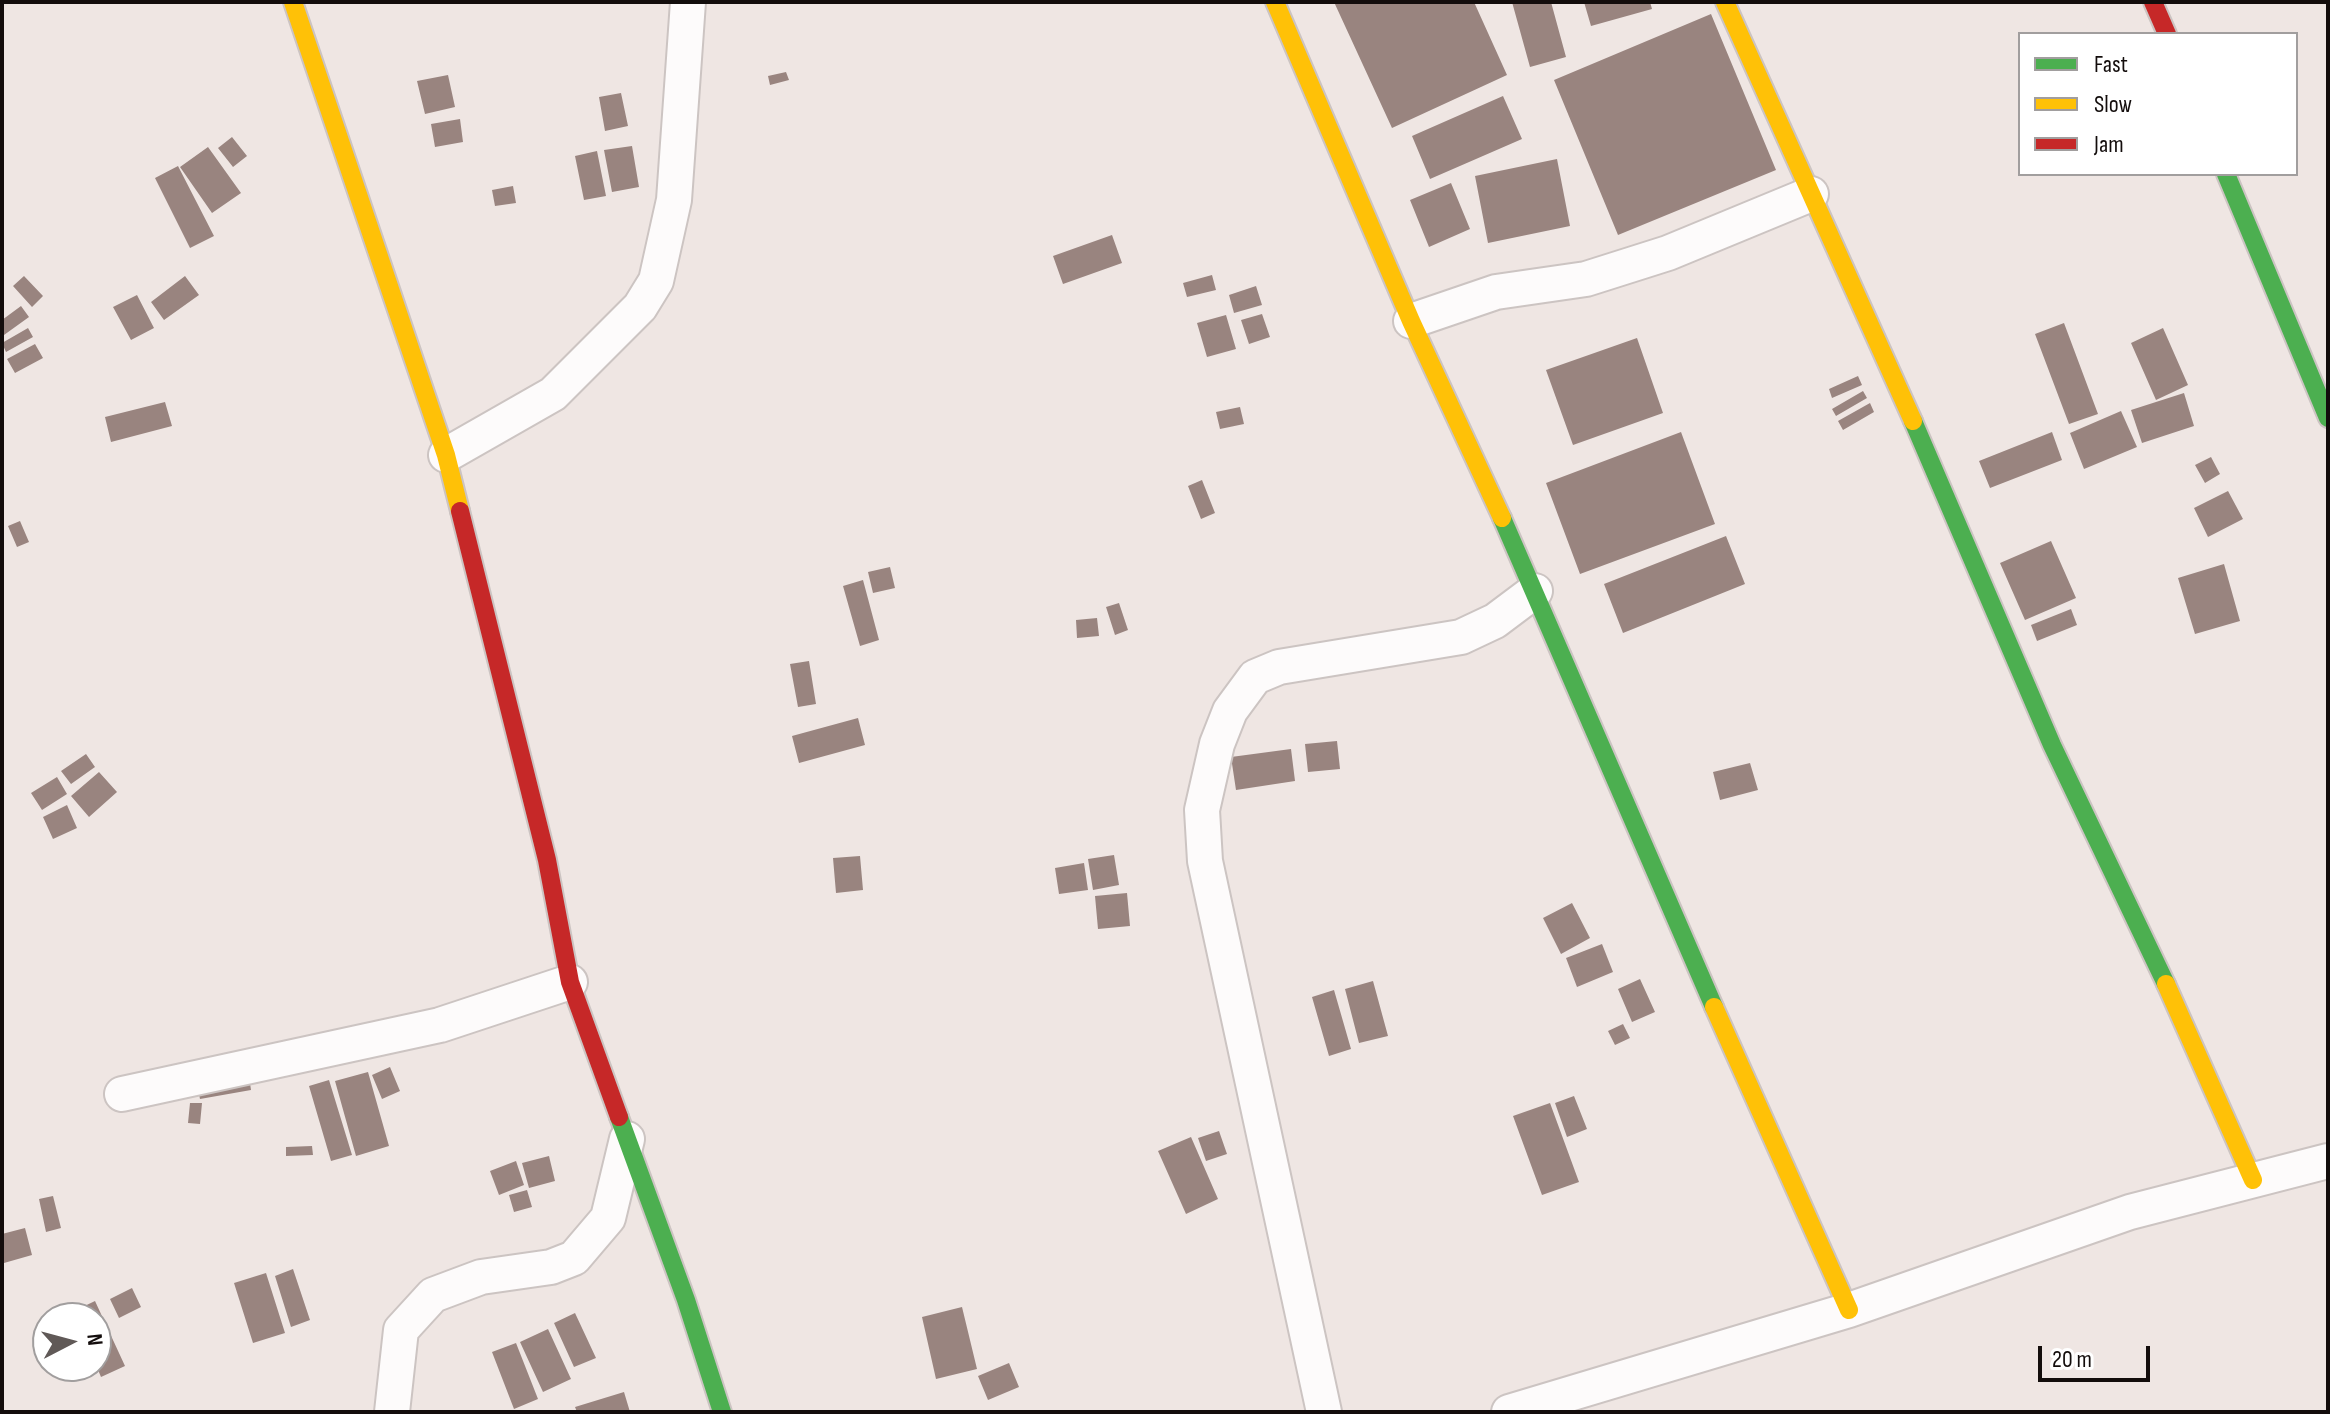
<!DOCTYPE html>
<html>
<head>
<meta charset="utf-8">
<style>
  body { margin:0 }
  #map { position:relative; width:2330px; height:1414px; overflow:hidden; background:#efe6e3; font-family:"Sofia Sans Condensed",sans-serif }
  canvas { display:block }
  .frame { position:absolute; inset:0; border:4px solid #130d0c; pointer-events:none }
  .legend { position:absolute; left:2018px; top:32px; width:280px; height:144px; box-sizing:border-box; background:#fff; border:2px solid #a19e9e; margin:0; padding:10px 14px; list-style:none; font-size:24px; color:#130d0c }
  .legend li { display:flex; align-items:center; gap:16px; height:40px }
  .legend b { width:40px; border:2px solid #a19e9e }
  .north { position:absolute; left:32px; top:1302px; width:80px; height:80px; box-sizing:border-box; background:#fff; border:2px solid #a19e9e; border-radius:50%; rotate:84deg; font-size:22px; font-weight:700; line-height:32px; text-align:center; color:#130d0c }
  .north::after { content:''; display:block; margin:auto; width:28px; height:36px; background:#605957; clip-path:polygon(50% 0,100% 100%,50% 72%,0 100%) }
  .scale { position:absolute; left:2038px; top:1346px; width:112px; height:36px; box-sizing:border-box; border:4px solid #130d0c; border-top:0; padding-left:10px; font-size:24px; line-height:28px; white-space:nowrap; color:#130d0c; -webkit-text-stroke:6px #fff; paint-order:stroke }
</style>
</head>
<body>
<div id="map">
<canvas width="2330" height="1414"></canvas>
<div class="frame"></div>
<ul class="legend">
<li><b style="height:10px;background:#4caf50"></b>Fast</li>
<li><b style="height:10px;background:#ffc107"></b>Slow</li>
<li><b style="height:10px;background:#c62828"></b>Jam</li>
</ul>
<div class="north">N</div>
<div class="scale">20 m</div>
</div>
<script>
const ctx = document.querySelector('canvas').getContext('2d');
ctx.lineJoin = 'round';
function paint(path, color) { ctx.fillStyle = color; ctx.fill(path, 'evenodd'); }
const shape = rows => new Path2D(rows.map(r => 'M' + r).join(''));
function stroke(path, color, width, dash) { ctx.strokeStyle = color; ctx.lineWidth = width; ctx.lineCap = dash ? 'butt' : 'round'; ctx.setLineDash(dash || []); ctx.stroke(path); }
const building = shape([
  [1334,2,1474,2,1507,75,1392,128],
  [1512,2,1551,2,1566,57,1530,67],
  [1584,2,1650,2,1652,9,1591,26],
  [1711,14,1776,170,1618,235,1554,80],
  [786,72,789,80,770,85,768,76],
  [448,75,455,107,425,114,417,81],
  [621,93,628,126,605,131,599,97],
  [1503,96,1522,139,1430,179,1412,136],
  [460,119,463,142,435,147,431,124],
  [232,137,247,156,233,167,218,148],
  [632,146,639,187,612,192,604,150],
  [208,147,241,193,212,213,180,167],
  [597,151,606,196,584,200,575,156],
  [1557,159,1570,226,1488,243,1475,176],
  [178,166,214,236,190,248,155,178],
  [1451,183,1470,229,1429,247,1410,200],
  [513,186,516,203,495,206,492,190],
  [1112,235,1122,263,1063,284,1053,256],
  [1212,275,1216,290,1187,297,1183,283],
  [24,276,43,296,32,307,13,286],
  [185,276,199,295,164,320,151,302],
  [1256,286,1262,305,1234,313,1229,295],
  [137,295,154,328,131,340,113,307],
  [21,306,29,317,4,335,2,320],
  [1262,314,1270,337,1249,344,1241,320],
  [1226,315,1236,349,1207,357,1197,323],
  [2064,323,2098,414,2069,424,2035,334],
  [28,328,33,337,6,352,2,343],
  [2163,328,2188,385,2156,400,2131,343],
  [1637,338,1663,413,1573,445,1546,370],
  [35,344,43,358,15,373,7,359],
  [1858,376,1862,385,1832,398,1829,389],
  [1863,391,1867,398,1836,416,1832,409],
  [2184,393,2194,426,2142,443,2131,410],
  [165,402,172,426,111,442,105,417],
  [1870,403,1874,412,1843,430,1838,421],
  [1240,407,1244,424,1220,429,1216,412],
  [2121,411,2137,447,2084,469,2070,433],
  [1681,432,1715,524,1580,574,1546,483],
  [2052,432,2062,460,1990,488,1979,461],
  [2211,457,2220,474,2205,483,2195,465],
  [1202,480,1215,513,1201,519,1188,486],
  [2228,491,2243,519,2208,537,2194,508],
  [20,521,29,542,17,547,8,526],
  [1726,536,1745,584,1623,633,1604,584],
  [2051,541,2076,598,2025,620,2000,563],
  [2224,564,2240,621,2195,634,2178,578],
  [890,567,895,588,873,593,868,572],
  [863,580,879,640,860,646,843,586],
  [1119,603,1128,630,1115,635,1106,607],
  [2071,609,2077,625,2037,641,2031,625],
  [1097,618,1099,636,1077,638,1076,620],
  [809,661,816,704,798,707,790,664],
  [858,718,865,745,799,763,792,736],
  [1337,741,1340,769,1308,772,1305,744],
  [1291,749,1295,781,1236,790,1231,757],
  [86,754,95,767,71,784,61,771],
  [1750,763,1758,790,1720,800,1713,772],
  [99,772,117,792,89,817,71,796],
  [57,777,67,794,42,810,31,793],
  [67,805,77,828,53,839,43,817],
  [1114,855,1119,885,1093,890,1088,859],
  [860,856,863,890,836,893,833,858],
  [1084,863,1088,890,1059,894,1055,868],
  [1127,893,1130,926,1098,929,1095,896],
  [1572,903,1590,938,1561,954,1543,918],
  [1602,944,1613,972,1577,987,1566,958],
  [1640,979,1655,1012,1632,1022,1618,989],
  [1373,981,1388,1036,1359,1043,1345,989],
  [1334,990,1351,1049,1329,1056,1312,997],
  [1623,1024,1630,1038,1615,1045,1608,1031],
  [390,1067,400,1091,382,1099,372,1075],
  [368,1072,389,1146,356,1156,335,1081],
  [249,1076,251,1090,200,1099,197,1085],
  [329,1080,352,1155,331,1161,309,1086],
  [1574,1096,1587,1129,1567,1137,1555,1103],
  [190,1103,202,1103,200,1124,188,1123],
  [1550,1103,1579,1182,1542,1195,1513,1116],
  [1219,1131,1227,1154,1206,1161,1198,1138],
  [1191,1137,1218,1199,1186,1214,1158,1151],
  [312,1146,313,1155,286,1156,286,1147],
  [549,1156,555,1181,529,1188,522,1163],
  [516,1161,524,1185,499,1195,490,1171],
  [527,1190,532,1207,514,1212,509,1195],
  [53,1196,61,1228,46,1232,39,1199],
  [25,1228,32,1255,4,1263,2,1234],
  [293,1269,310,1320,291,1327,275,1276],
  [266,1273,285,1333,253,1343,234,1283],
  [132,1288,141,1307,119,1318,110,1299],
  [95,1301,125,1366,101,1377,96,1365,96,1318,74,1318,72,1312],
  [962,1307,977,1369,936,1379,922,1317],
  [575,1313,596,1358,574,1367,554,1323],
  [548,1329,571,1379,543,1392,520,1342],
  [516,1343,538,1399,514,1409,492,1352],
  [1009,1363,1019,1387,988,1400,978,1376],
  [624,1392,630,1412,577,1412,575,1407]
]);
const street = shape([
  [1411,321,1496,292,1586,279,1668,253,1811,194],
  [446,455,553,394,640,307,656,281,674,200,688,2],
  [122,1094,440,1025,570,982],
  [392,1412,401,1330,433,1295,481,1277,551,1267,574,1258,608,1218,627,1139],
  [1324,1412,1205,861,1202,810,1217,744,1230,711,1255,677,1279,667,1461,637,1495,621,1535,591],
  [1509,1412,1849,1310,2130,1212,2328,1161]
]);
const fast = shape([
  [2226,174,2328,418],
  [1913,421,2052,745,2166,984],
  [1502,518,1714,1007],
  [619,1117,686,1300,722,1412]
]);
const slow = shape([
  [293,2,446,455,460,511],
  [1275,2,1411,321,1502,518],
  [1725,2,1913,421],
  [2166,984,2253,1180],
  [1714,1007,1849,1310]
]);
const jam = shape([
  [2153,2,2167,34],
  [460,511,547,860,570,982,619,1117]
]);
paint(building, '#99847f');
stroke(street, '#ccc4c2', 38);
stroke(fast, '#ccc4c2', 22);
stroke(slow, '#ccc4c2', 22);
stroke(jam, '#ccc4c2', 22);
stroke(street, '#fdfbfb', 34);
stroke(fast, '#4caf50', 18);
stroke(slow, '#ffc107', 18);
stroke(jam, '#c62828', 18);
</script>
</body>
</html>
